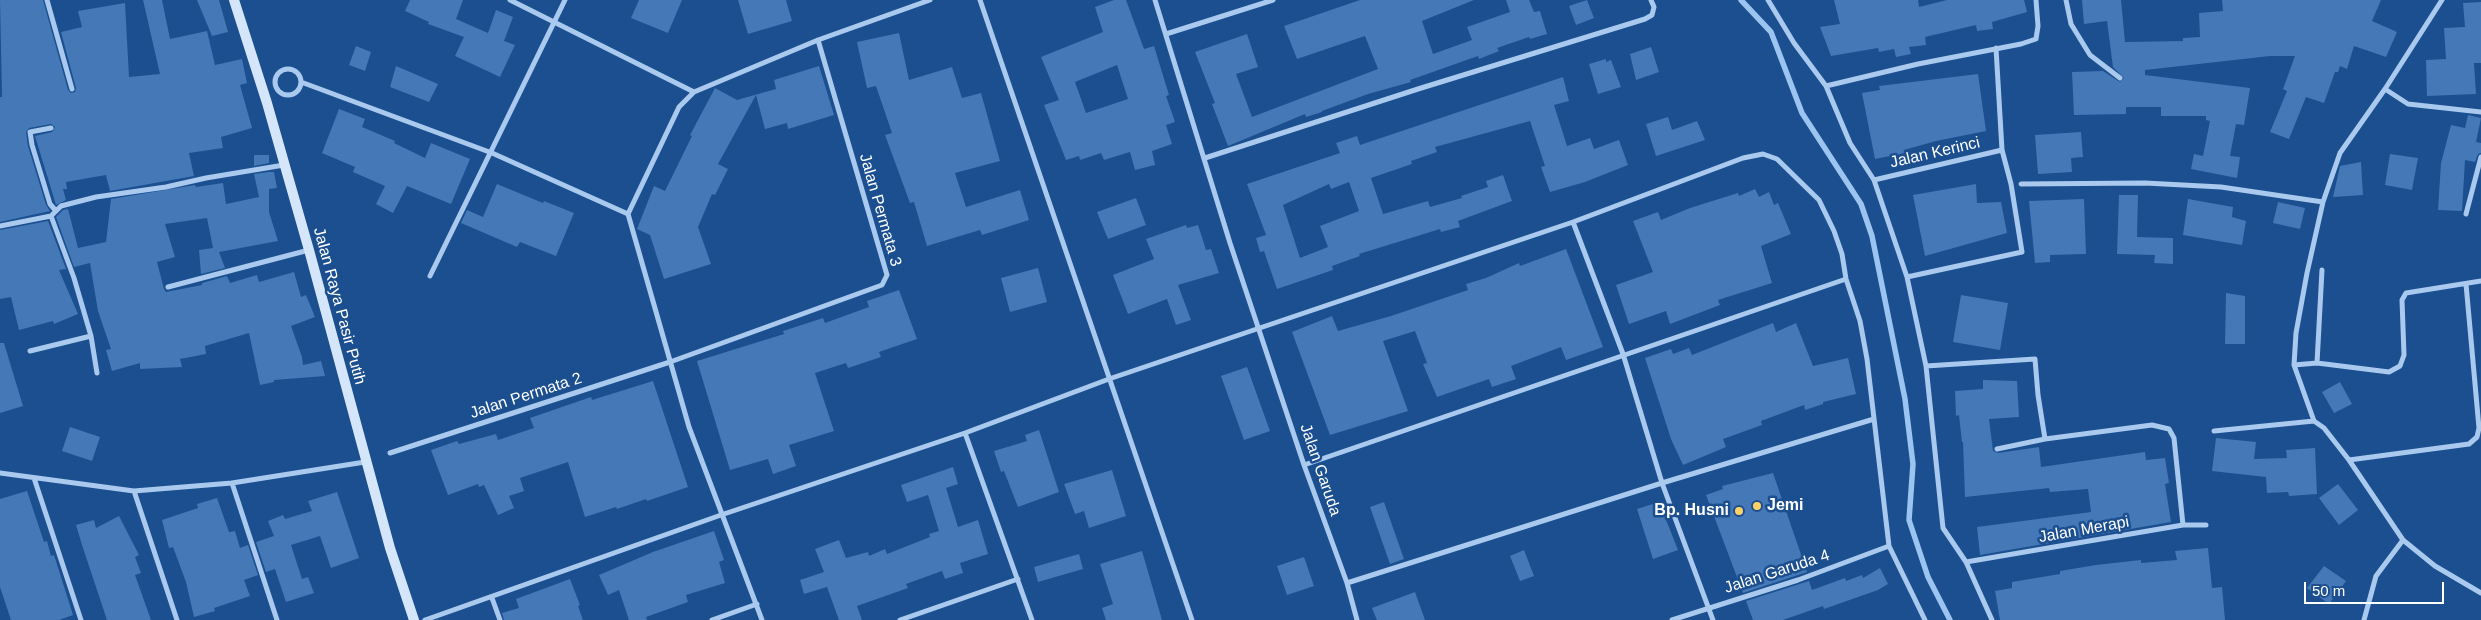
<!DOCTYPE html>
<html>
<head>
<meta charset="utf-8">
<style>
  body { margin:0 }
  #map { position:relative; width:2481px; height:620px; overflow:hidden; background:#1b4f8f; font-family:Arial,sans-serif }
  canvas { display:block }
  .scale { position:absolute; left:2304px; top:582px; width:140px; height:22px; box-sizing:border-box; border:2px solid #fff; border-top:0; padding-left:6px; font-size:15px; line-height:18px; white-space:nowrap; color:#fff; -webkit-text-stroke:4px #1b4f8f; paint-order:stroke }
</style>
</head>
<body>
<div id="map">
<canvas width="2481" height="620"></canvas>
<div class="scale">50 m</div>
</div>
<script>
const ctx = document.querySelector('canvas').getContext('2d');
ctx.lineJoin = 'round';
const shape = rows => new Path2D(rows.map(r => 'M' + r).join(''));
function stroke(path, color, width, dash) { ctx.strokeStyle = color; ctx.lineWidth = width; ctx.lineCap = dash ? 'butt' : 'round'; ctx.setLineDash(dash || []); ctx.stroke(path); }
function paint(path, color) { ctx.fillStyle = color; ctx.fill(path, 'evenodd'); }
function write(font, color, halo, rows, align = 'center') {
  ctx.font = font + ' Arial,sans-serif'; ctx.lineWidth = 5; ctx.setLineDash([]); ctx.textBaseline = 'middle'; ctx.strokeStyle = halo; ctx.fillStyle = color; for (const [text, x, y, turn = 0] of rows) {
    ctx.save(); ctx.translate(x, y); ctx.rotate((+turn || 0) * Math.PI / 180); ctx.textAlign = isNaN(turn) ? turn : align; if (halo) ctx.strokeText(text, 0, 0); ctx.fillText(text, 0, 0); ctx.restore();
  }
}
const stream = shape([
  [1741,0,1771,32,1802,113,1861,204,1872,236,1905,399,1913,464,1909,520,1928,577,1950,620]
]);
const building = shape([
  [0,0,43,0,68,90,71,93,75,92,76,88,61,32,82,27,78,11,125,3,129,77,160,74,143,0,162,0,170,39,207,31,215,65,242,59,247,83,240,85,252,128,221,137,223,148,189,153,194,176,110,191,106,175,66,182,67,189,63,189,66,200,56,205,35,136,52,132,55,127,51,124,29,128,26,132,28,146,46,205,50,211,0,222,0,97,2,97],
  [197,0,219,0,228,32,212,36],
  [410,0,463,0,456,19,488,33,496,10,513,17,504,41,515,45,500,77,455,56,464,37,428,24,429,22,405,11],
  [639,0,682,0,668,33,631,18],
  [738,0,786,0,792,21,748,34],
  [1114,0,1126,0,1144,49,1154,46,1169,95,1166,96,1175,122,1166,125,1172,144,1152,151,1155,165,1135,170,1130,152,1104,160,1101,153,1080,160,1079,156,1066,160,1044,105,1059,100,1041,57,1103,32,1095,7],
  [1117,65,1128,99,1086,113,1075,82],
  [1360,0,1474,0,1422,21,1433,54,1472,40,1467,27,1510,12,1506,0,1529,0,1534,12,1540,11,1547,34,1530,39,1529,37,1497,48,1499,51,1479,59,1478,56,1410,80,1411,82,1368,94,1322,111,1322,112,1306,117,1305,114,1228,146,1212,104,1215,103,1195,52,1247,34,1258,67,1236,74,1252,117,1378,69,1365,36,1297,59,1284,26],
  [1587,0,1594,18,1576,25,1569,6],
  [1834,0,1918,0,1919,7,1947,0,2024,0,2027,12,1992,22,1993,29,1977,31,1976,25,1925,37,1926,45,1909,47,1911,54,1896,57,1894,49,1879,52,1878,48,1831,56,1820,27,1840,24],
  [2082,0,2121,0,2125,42,2183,41,2183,38,2200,37,2199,13,2223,11,2222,0,2381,0,2372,21,2397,32,2386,57,2354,46,2347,69,2340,66,2338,72,2335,72,2324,103,2306,97,2289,139,2270,132,2287,91,2283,89,2295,56,2270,56,2145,70,2145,75,2250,88,2244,125,2236,124,2230,156,2240,157,2237,178,2191,169,2194,154,2203,156,2210,121,2206,120,2206,116,2161,116,2161,107,2126,107,2126,114,2074,115,2072,72,2103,71,2120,82,2124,78,2113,67,2107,21,2084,24],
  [2481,2,2481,63,2474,63,2476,94,2427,96,2426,60,2446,59,2444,28,2465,27,2463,3],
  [899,33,909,80,952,67,962,98,981,93,1000,161,955,173,966,207,1020,190,1029,220,982,235,980,230,927,246,914,202,910,203,885,135,892,133,876,86,867,88,857,42],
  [356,46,371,52,365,71,349,65],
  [1651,47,1659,72,1636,80,1630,54],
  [1606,59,1606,62,1611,60,1621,87,1598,94,1589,64],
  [396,66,438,84,429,102,390,87],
  [819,66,834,115,788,129,787,123,765,129,756,95,718,164,728,169,715,195,712,194,698,227,711,264,664,279,650,235,637,229,654,186,665,191,692,136,690,135,715,88,737,100,776,89,774,80],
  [1978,74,1986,131,1936,141,1904,150,1905,153,1875,159,1862,93,1880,90,1879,86],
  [1563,77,1569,101,1554,105,1567,146,1590,138,1594,149,1619,140,1628,165,1585,182,1550,192,1541,167,1545,166,1530,121,1435,147,1437,152,1411,161,1412,164,1371,178,1383,214,1428,201,1430,207,1462,198,1461,196,1488,187,1486,181,1503,175,1512,201,1458,221,1460,227,1441,232,1440,229,1359,254,1360,256,1332,266,1333,270,1277,289,1264,251,1260,252,1256,238,1266,235,1247,184,1340,153,1336,143,1357,136,1360,145],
  [1349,182,1359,211,1320,226,1328,247,1300,258,1283,205,1329,184,1331,189],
  [339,109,365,119,362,127,395,141,394,143,425,158,431,143,470,159,451,204,407,186,393,213,376,204,385,186,353,172,355,167,322,153],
  [2468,115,2481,118,2476,142,2481,143,2481,153,2478,154,2475,162,2465,160,2462,211,2438,210,2441,163,2451,125,2465,128],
  [1668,117,1672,130,1697,121,1705,140,1656,156,1646,124],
  [2081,132,2083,157,2071,158,2072,172,2038,174,2035,135],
  [2390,154,2418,158,2412,190,2385,185],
  [254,155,269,155,269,163,254,166],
  [2361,162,2363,195,2333,197,2340,166],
  [269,172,274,172,277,188,269,189,269,212,278,241,219,252,225,268,201,274,199,250,213,248,207,218,165,224,175,257,157,262,164,289,166,292,202,285,202,283,227,276,230,283,257,275,259,282,294,272,301,297,306,295,315,317,291,326,302,357,303,365,321,361,325,376,274,380,274,382,260,385,249,333,205,346,206,354,180,359,182,367,140,369,140,363,112,371,106,350,111,349,98,311,90,263,74,267,56,217,63,210,68,209,78,248,106,242,111,199,195,185,196,187,223,183,226,204,259,197,254,174],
  [497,184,543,203,544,201,574,213,556,256,520,242,517,247,461,223,467,210,483,217],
  [1976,184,1977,203,2001,202,2007,233,1925,256,1913,195],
  [1755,189,1759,197,1769,192,1774,205,1778,203,1791,234,1761,246,1772,283,1718,300,1720,305,1670,324,1666,311,1629,324,1616,285,1653,272,1633,221,1658,212,1661,220,1690,208,1738,193,1739,196],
  [2119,195,2138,195,2137,237,2173,238,2173,264,2154,263,2155,255,2117,254],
  [1136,198,1146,225,1108,239,1097,212],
  [2084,199,2086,254,2050,255,2050,262,2035,263,2029,201],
  [2188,199,2233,207,2232,217,2246,221,2242,245,2183,235],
  [2278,202,2305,208,2300,229,2273,223],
  [48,221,66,269,59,270,78,314,54,324,53,321,19,330,11,297,0,299,0,230],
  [1186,225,1187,228,1198,225,1206,250,1211,249,1219,273,1178,285,1191,320,1176,325,1167,299,1128,314,1113,275,1154,259,1146,239],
  [1566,249,1603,347,1566,360,1561,347,1511,366,1516,379,1492,387,1489,379,1437,397,1423,364,1427,363,1415,331,1383,341,1408,411,1330,435,1292,332,1332,316,1338,331,1391,316,1468,290,1466,284,1486,278,1519,263,1520,266],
  [1038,268,1047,302,1010,312,1001,278],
  [899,290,917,339,879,352,881,357,848,368,846,363,815,373,834,431,789,445,796,466,773,474,768,459,730,470,697,361,784,334,783,331,823,318,825,323,869,307,867,301],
  [2226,293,2245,296,2245,344,2225,344],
  [1961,295,2008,303,2000,350,1953,342],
  [1773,323,1776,332,1796,323,1813,366,1848,358,1856,394,1823,402,1823,404,1805,410,1804,405,1761,421,1762,425,1723,439,1726,447,1683,465,1671,439,1645,358,1671,349,1673,354,1689,348,1692,355],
  [0,343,4,343,23,406,0,413],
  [1247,367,1270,431,1244,440,1221,376],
  [1983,380,2017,381,2019,417,1989,419,1993,451,1998,453,2039,447,2041,467,2145,452,2146,460,2165,458,2169,483,2165,484,2171,522,1980,555,1977,527,2091,512,2088,489,2050,492,2049,488,1965,497,1963,442,1962,442,1959,415,1956,416,1955,391,1983,389],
  [653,381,688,487,647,501,646,499,617,509,616,507,585,517,568,462,520,478,524,491,509,496,514,508,498,515,484,485,479,487,478,484,448,495,431,450,457,441,459,444,496,434,498,440,534,428,530,418,591,397,592,400],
  [2340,382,2352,404,2334,413,2322,392],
  [70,427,100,437,92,461,62,451],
  [1039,430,1059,492,1018,507,1004,471,1001,472,994,451,1027,441,1025,435],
  [2216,438,2256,442,2254,459,2287,458,2286,450,2315,448,2317,494,2289,496,2288,492,2267,493,2266,477,2212,471],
  [953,467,958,484,946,488,958,527,978,520,988,554,960,563,963,573,945,579,942,571,906,584,908,588,857,606,862,620,839,620,827,587,804,594,800,580,824,572,815,549,839,540,846,558,868,552,869,556,885,549,887,554,930,537,929,534,939,531,928,495,907,502,901,485],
  [1112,470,1126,516,1089,528,1084,511,1075,514,1064,484],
  [1773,473,1807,572,1743,593,1706,495,1723,489,1722,486],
  [2338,484,2358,510,2339,525,2319,498],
  [27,491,44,542,47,541,51,556,54,555,73,615,59,620,11,620,0,587,0,499],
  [337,492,359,558,331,568,320,536,291,545,302,579,308,577,314,593,286,602,275,569,266,572,256,542,274,536,268,521,283,515,285,519,312,511,308,501],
  [217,498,229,532,235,531,240,548,248,545,258,575,244,580,250,596,214,608,215,611,194,617,186,582,173,547,169,548,162,520,198,508,197,504],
  [1384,502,1404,559,1390,564,1370,507],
  [1659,502,1678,550,1653,559,1637,509],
  [119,516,139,555,135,557,141,573,135,575,151,620,107,620,82,545,76,525,94,520,96,528],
  [714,531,724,560,719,562,725,583,686,595,688,602,646,617,647,620,629,620,619,590,608,595,599,575,653,552],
  [2208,548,2212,588,2222,587,2225,620,2000,620,1995,591,2012,588,2012,582,2060,574,2060,571,2096,565,2141,560,2141,563,2177,560,2175,551],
  [1524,550,1534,576,1520,581,1510,556],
  [1142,551,1162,620,1106,620,1102,608,1113,604,1100,564],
  [1079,554,1083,569,1038,582,1034,567],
  [1304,557,1314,586,1287,595,1277,566],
  [2324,566,2346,581,2329,604,2307,588],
  [1880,568,1888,584,1878,590,1824,609,1823,606,1783,620,1753,620,1746,601,1809,581,1812,590,1845,578,1846,581,1862,575,1863,578],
  [570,579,580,605,578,606,583,620,504,620,502,613,519,608,516,599],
  [1415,592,1425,620,1377,620,1372,608]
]);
const street = shape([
  [47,0,72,89],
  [510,0,694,92],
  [980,0,1192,620],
  [1155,0,1230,243,1304,465,1347,583,1357,620],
  [1768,0,1794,43,1826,86],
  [2066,0,2071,24,2090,55,2120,78],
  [2442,0,2385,89,2340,153,2323,202,2307,273,2296,333,2294,365,2314,421,2324,428,2349,460,2403,540,2435,566,2481,593],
  [1166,34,1273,0],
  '275 82a13 13 0 1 1 26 0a13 13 0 1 1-26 0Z',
  [301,82,492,153,628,214],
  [2385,89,2408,104,2481,112],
  [51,128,30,132,32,145,50,204,56,211],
  [1205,158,1418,89,1645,19,1652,15,1654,7,1651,0],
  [1874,180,2002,150],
  [2021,184,2145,183,2221,187,2323,202],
  [2466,214,2481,157],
  [51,216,74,278,91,336,97,373],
  [1573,222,1623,354,1662,483,1713,620],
  [0,226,51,216,61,206,96,197,166,187,206,178,284,165],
  [430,276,565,0],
  [1907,277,2022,252,2011,184,2002,150,1996,48],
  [168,287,309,250],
  [30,351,91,336],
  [2317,363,2322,270],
  [2294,365,2317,363,2389,372,2400,366,2404,355,2402,300,2406,293,2481,281],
  [1926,366,2035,359,2038,395,2045,439,2152,425,2169,429,2174,438,2183,525],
  [2214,431,2314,421],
  [965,433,1032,620],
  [1997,449,2045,439],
  [390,453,670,362,882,285,887,275,818,40],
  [2349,460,2469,444,2477,437,2479,428,2466,284],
  [1304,465,1846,279],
  [0,473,134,491,232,483,365,462],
  [34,478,81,620],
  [232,483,277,620],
  [134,491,177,620],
  [1966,562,2183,525,2206,525],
  [1347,583,1662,483,1874,419],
  [492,598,500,620],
  [425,620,721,515,965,433,1109,379,1573,222,1743,158,1763,154,1777,159,1819,200,1834,231,1842,254,1846,279,1860,321,1867,359,1889,546,1925,620],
  [712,620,757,604],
  [762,620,689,427,628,214,679,107,694,92,818,40,930,0],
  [900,620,1018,579],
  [1672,620,1798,580,1889,546],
  [1992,620,1966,562,1943,528,1926,366,1907,277,1874,180,1850,143,1826,86,1918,64,2021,44,2036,39,2038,26,2036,0],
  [2364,620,2376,576,2403,540]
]);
const secondary = shape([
  [234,0,267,103,309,250,390,548,414,620]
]);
const markers = [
  [1757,506,5,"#ffd166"],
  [1739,511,5,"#ffd166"]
];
const streetNames = [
  ["Jalan Kerinci",1935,153,-13],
  ["Jalan Permata 3",880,210,74],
  ["Jalan Raya Pasir Putih",339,306,75],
  ["Jalan Permata 2",526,396,-18],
  ["Jalan Garuda",1320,470,71],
  ["Jalan Merapi",2084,530,-10],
  ["Jalan Garuda 4",1777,572,-18]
];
const poiNames = [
  ["Jemi",1767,506],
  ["Bp. Husni",1729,511,"right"]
];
stroke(stream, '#9cc4f0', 5.5);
paint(building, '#4478b7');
stroke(street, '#a9c9ee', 5);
stroke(secondary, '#d6e6fa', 10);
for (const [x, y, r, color] of markers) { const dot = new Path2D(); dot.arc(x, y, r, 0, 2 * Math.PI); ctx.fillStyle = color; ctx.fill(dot); stroke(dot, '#1b4f8f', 2); }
write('16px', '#fff', '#1b4f8f', streetNames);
write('bold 16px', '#fff', '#1b4f8f', poiNames, 'left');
</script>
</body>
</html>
